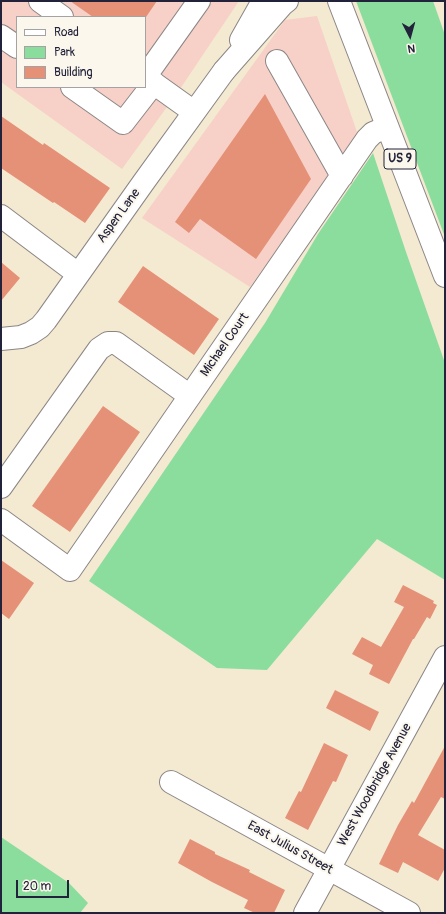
<!DOCTYPE html>
<html>
<head>
<meta charset="utf-8">
<style>
  body { margin:0 }
  #map { position:relative; width:446px; height:914px; overflow:hidden; background:#f4e9d1; font-family:Pangolin,sans-serif }
  canvas { display:block }
  .frame { position:absolute; inset:0; border:2px solid #22223b; pointer-events:none }
  .legend { position:absolute; left:16px; top:16px; width:130px; height:72px; box-sizing:border-box; background:#fbf7ec; border:1px solid #a4a2a5; margin:0; padding:5px 7px; list-style:none; font-size:12px; color:#22223b }
  .legend li { display:flex; align-items:center; gap:8px; height:20px }
  .legend b { width:20px; border:1px solid #a4a2a5 }
  .north { position:absolute; left:390px; top:16px; width:40px; height:40px; -webkit-text-stroke:3px #fbf7ec; paint-order:stroke; rotate:174deg; font-size:11px; font-weight:700; line-height:16px; text-align:center; color:#22223b }
  .north::after { content:''; display:block; margin:auto; width:14px; height:18px; background:#22223b; clip-path:polygon(50% 0,100% 100%,50% 72%,0 100%) }
  .scale { position:absolute; left:16px; top:880px; width:53px; height:18px; box-sizing:border-box; border:2px solid #22223b; border-top:0; padding-left:5px; font-size:12px; line-height:14px; white-space:nowrap; color:#22223b; -webkit-text-stroke:3px #fbf7ec; paint-order:stroke }
</style>
</head>
<body>
<div id="map">
<canvas width="446" height="914"></canvas>
<div class="frame"></div>
<ul class="legend">
<li><b style="height:5px;background:#fff"></b>Road</li>
<li><b style="height:11px;background:#8bdd9d"></b>Park</li>
<li><b style="height:11px;background:#e59178"></b>Building</li>
</ul>
<div class="north">N</div>
<div class="scale">20 m</div>
</div>
<script>
const ctx = document.querySelector('canvas').getContext('2d');
ctx.lineJoin = 'round';
function paint(path, color) { ctx.fillStyle = color; ctx.fill(path, 'evenodd'); }
const shape = rows => new Path2D(rows.map(r => 'M' + r).join(''));
function stroke(path, color, width, dash) { ctx.strokeStyle = color; ctx.lineWidth = width; ctx.lineCap = dash ? 'butt' : 'round'; ctx.setLineDash(dash || []); ctx.stroke(path); }
function write(font, color, halo, rows, align = 'center') {
  ctx.font = font + ' Pangolin,sans-serif'; ctx.lineWidth = 4; ctx.setLineDash([]); ctx.textBaseline = 'middle'; ctx.strokeStyle = halo; ctx.fillStyle = color; for (const [text, x, y, turn = 0] of rows) {
    ctx.save(); ctx.translate(x, y); ctx.rotate((+turn || 0) * Math.PI / 180); ctx.textAlign = isNaN(turn) ? turn : align; if (halo) ctx.strokeText(text, 0, 0); ctx.fillText(text, 0, 0); ctx.restore();
  }
}
const built = shape([
  [1,1,239,1,180,89,122,169,1,82],
  [17,17,145,17,145,87,17,87],
  [317,16,358,135,250,287,142,218,285,20]
]);
const green = shape([
  [356,1,433,1,445,35,445,237],
  [373,153,406,252,445,363,445,580,377,539,267,670,217,668,89,581,265,323,318,234],
  [1,837,69,883,88,903,80,913,1,913]
]);
const building = shape([
  [70,1,157,1,146,17,93,17],
  [265,94,311,179,256,259,200,219,189,233,175,222],
  [1,116,43,145,44,143,110,188,85,223,54,202,53,203,1,168],
  [1,262,20,278,1,301],
  [143,266,219,319,194,355,118,302],
  [103,406,140,432,70,532,32,506],
  [1,560,34,583,9,619,1,613],
  [403,585,434,601,433,603,437,605,430,619,427,617,414,639,413,639,389,684,369,674,373,665,352,654,362,637,381,647,404,607,394,602],
  [335,690,379,712,370,731,326,708],
  [324,743,348,755,336,782,333,781,308,830,285,818,299,791,301,792],
  [445,746,445,799,441,797,418,835,445,850,445,868,438,881,403,862,398,873,379,864,398,825,412,801,414,803],
  [190,839,215,852,215,854,250,870,249,872,285,890,274,913,255,913,244,908,248,900,212,882,178,863]
]);
const minor = shape([
  [40,1,62,17],
  [1,36,17,47],
  [277,61,342,176],
  [145,77,199,1],
  [145,77,194,112],
  [72,87,123,123,154,83],
  [1,216,78,274],
  [1,339,21,337,31,333,40,327,46,320,143,183,224,71],
  [1,487,99,349,108,343,116,343,190,396],
  [1,520,70,570,367,139,373,133,387,127],
  [171,782,409,913],
  [305,913,445,657]
]);
const highway = shape([
  [339,1,445,276],
  [241,40,263,1],
  [224,71,282,5,287,1]
]);
const shields = [
  [400,159,32]
];
const shieldNames = [
  ["US 9",400,159]
];
const streetNames = [
  ["Aspen Lane",119,216,-54],
  ["Michael Court",225,345,-55],
  ["West Woodbridge Avenue",375,785,-61],
  ["East Julius Street",290,848,29]
];
paint(built, '#f7d1c8');
paint(green, '#8bdd9d');
paint(building, '#e59178');
stroke(minor, '#8b8686', 24);
stroke(highway, '#8b8686', 24);
stroke(minor, '#fff', 22);
stroke(highway, '#fff', 22);
for (const [x, y, w] of shields) { const box = new Path2D(); box.roundRect(x - w / 2, y - 10, w, 20, 3); ctx.fillStyle = '#fbf7ec'; ctx.fill(box); stroke(box, '#22223b', 1); }
write('bold 12px', '#22223b', null, shieldNames);
write('13px', '#22223b', '#fbf7ec', streetNames);
</script>
</body>
</html>
